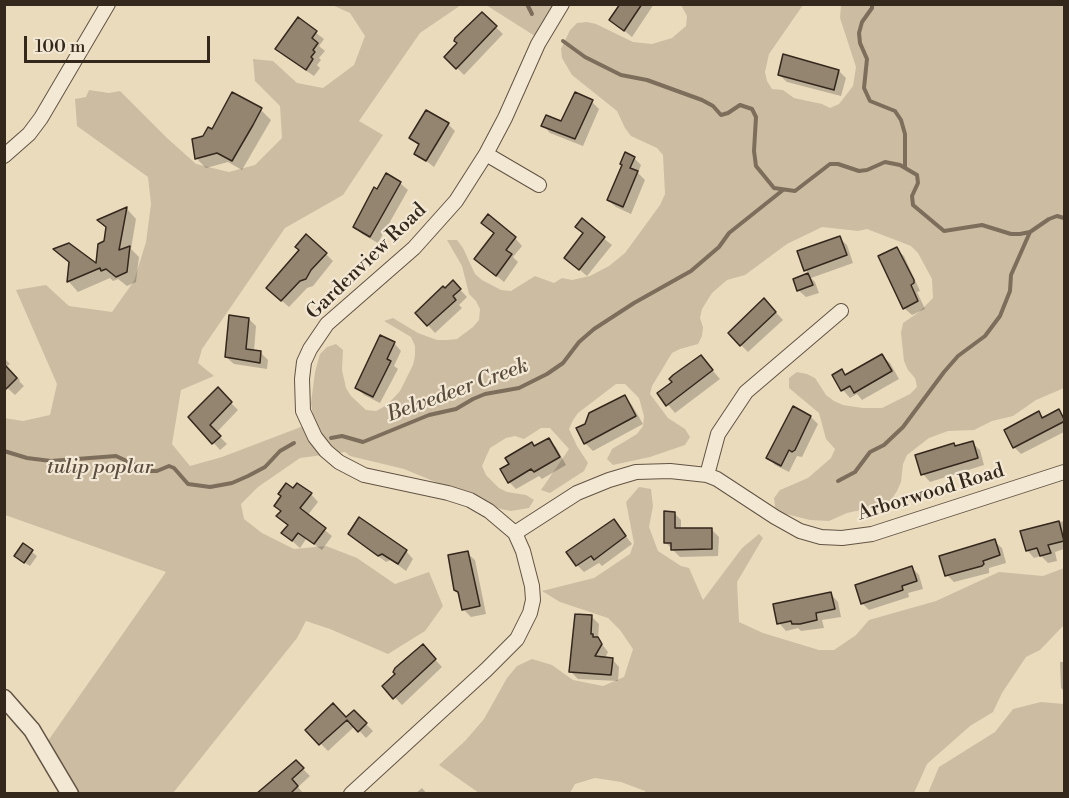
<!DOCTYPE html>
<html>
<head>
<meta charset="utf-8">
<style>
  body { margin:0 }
  #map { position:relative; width:1069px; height:798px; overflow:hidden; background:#ebdbbd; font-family:"Libre Bodoni",serif }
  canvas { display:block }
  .frame { position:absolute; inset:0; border:6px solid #34271c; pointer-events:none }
  .scale { position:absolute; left:24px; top:36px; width:186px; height:27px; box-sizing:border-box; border:3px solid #34271c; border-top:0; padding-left:8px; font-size:18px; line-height:21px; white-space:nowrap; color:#34271c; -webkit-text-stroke:4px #f2e8d4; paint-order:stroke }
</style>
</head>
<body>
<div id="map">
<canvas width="1069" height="798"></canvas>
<div class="frame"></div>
<div class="scale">100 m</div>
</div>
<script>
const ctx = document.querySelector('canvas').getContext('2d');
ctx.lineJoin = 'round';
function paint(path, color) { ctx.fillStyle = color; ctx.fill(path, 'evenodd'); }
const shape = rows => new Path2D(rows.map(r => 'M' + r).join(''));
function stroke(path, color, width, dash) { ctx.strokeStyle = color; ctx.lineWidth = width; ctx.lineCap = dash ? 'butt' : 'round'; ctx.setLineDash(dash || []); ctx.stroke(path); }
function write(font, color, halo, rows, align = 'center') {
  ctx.font = font + ' "Libre Bodoni",serif'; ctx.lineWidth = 4.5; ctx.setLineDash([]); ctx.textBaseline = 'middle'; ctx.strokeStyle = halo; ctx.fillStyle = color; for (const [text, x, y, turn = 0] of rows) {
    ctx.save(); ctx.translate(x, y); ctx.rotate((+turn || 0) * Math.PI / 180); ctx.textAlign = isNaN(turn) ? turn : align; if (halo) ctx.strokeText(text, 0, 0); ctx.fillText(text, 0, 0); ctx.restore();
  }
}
const green = shape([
  [332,5,461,5,420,33,359,121,383,135,343,195,285,228,202,349,198,363,214,376,181,390,172,444,190,466,222,457,314,422,311,403,315,372,320,354,327,347,336,344,343,350,342,370,346,388,351,396,366,410,376,411,387,405,400,391,413,365,415,356,415,346,411,337,384,321,393,318,418,333,437,340,447,340,457,339,473,327,479,320,480,309,476,301,469,294,462,266,447,240,457,240,463,248,475,274,482,280,501,290,511,291,535,276,554,283,562,278,572,280,590,276,609,266,625,253,660,205,665,194,663,155,657,148,631,136,625,128,617,111,572,75,562,58,561,49,570,30,577,23,587,22,596,24,633,42,652,44,672,38,686,26,687,16,681,5,803,5,769,54,765,72,767,81,772,89,783,90,794,98,822,104,830,108,839,104,853,86,856,67,840,18,841,5,1064,5,1064,388,1036,400,1013,416,992,421,974,430,948,431,929,438,907,455,903,464,901,482,897,491,891,500,884,505,847,513,829,521,810,520,782,513,775,507,774,498,780,490,808,478,831,458,835,449,826,439,819,413,789,388,789,378,797,372,807,374,815,378,826,395,834,401,843,405,863,408,882,408,910,394,917,387,915,378,908,370,904,361,901,333,903,323,919,312,933,298,932,279,918,253,911,246,867,229,858,231,822,227,787,244,745,275,727,280,712,293,702,309,700,318,703,327,702,336,698,344,680,349,672,353,652,386,650,394,668,418,685,429,690,437,685,445,650,457,613,465,607,459,612,449,637,434,643,426,644,416,639,398,625,384,616,384,578,413,573,420,569,429,577,446,588,463,584,471,550,493,541,490,569,449,550,428,541,428,524,439,515,436,506,438,490,448,482,466,486,475,499,488,507,492,526,495,534,500,529,508,511,511,501,509,404,469,350,456,345,452,300,458,258,487,241,504,244,519,262,533,294,549,326,546,357,558,395,584,429,572,443,606,425,631,388,654,330,629,306,621,297,638,173,793,78,793,43,748,166,572,5,515,4,418,23,421,50,415,57,384,16,290,46,285,69,306,112,312,134,281,146,242,151,204,148,177,77,126,75,99,86,97,89,90,109,93,120,91,167,138,196,164,229,172,255,165,282,138,280,106,255,81,253,59,273,61,297,83,323,88,354,65,365,36,350,13],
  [486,5,562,5,538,38],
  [639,487,651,489,653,506,649,527,658,551,681,566,689,568,703,600,742,548,759,534,763,538,737,582,739,622,763,633,819,650,834,650,856,635,869,620,936,601,999,572,1043,576,1064,568,1064,625,1040,650,1026,657,1002,693,993,712,970,726,927,764,914,793,646,794,645,791,621,782,595,778,575,784,570,793,479,793,439,765,465,741,484,719,507,678,517,666,532,659,552,665,573,680,603,686,624,677,633,649,620,630,608,618,560,602,542,591,594,578,630,554,634,543,626,502],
  [1041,702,1064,704,1064,793,928,793,939,767,995,732,1013,709]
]);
const shadow = shape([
  [622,4,654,4,632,37,611,20],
  [482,14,503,34,464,75,446,57],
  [298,19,324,39,319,46,325,51,319,58,321,60,317,65,320,68,314,76,284,56,277,48],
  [839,71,846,78,841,96,787,82,779,75],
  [592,102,599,109,583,146,550,133,543,125,562,123],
  [261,110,271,120,242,170,228,162,206,168,196,158,204,137],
  [448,124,455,131,434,167,416,153,418,145,411,138],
  [634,158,641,165,638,173,645,180,631,214,616,207,608,200],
  [400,183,408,190,378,243,362,234,355,227],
  [127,209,136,219,131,249,139,257,136,282,127,286,118,279,113,281,110,278,78,292,69,282,70,263,56,250,97,266,105,243,107,228,100,221],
  [582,221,612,245,587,276,566,258,584,234,577,227],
  [483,223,515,238,522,246,513,257,518,262,504,282,476,259,495,234],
  [839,238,847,245,853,263,811,278,815,282,819,293,806,297,798,290,795,280,810,274,805,270],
  [896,249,904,256,920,291,917,292,925,309,912,315,904,308],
  [326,254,333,261,313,286,307,288,289,307,275,295],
  [453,282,467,297,459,305,462,308,435,333,417,313],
  [771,307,783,320,748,352,741,345],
  [249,319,256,326,254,351,260,352,268,360,267,369,234,364,226,357],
  [394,343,401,351,394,366,398,369,380,403,364,395,357,388],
  [882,356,890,363,899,379,862,400,857,394,850,398,843,390,834,375,842,371,847,376],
  [701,357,720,379,675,413,659,394],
  [4,358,10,364,7,366,20,380,19,381,24,386,15,395,4,385],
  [218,390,238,410,216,433,227,444,220,450,190,417],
  [625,397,632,405,643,424,593,451,585,443],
  [1059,411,1064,417,1064,432,1021,454,1014,447,1039,413,1044,418],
  [811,417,818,424,802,457,797,456,789,472,775,465,768,457],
  [549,440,556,447,566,465,542,479,539,476,516,489,509,482,535,448],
  [972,443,980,450,984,465,930,482,923,474,956,447],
  [293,490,311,494,318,502,307,516,332,536,322,550,306,539,300,548,283,533,289,526,278,516],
  [674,513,681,520,681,529,711,529,719,537,718,556,680,557,666,543],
  [614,521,632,544,602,566,599,563,584,572,577,565],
  [1064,521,1064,549,1055,552,1057,561,1048,563,1041,556,1034,558,1027,550,1022,532],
  [349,534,406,551,413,559,406,571,391,560,386,562],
  [994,541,1002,548,1006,563,989,568,989,573,954,582,947,575],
  [23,545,37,556,30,566,20,560],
  [467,553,475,560,486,614,471,617,463,609,460,594,456,590],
  [911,567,919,575,923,589,908,593,909,597,869,610,862,603],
  [831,594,838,602,841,617,822,620,824,628,801,631,798,628,786,631,779,623],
  [592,617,599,624,598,639,608,652,605,658,612,659,619,667,618,681,578,679,571,672],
  [430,654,442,667,402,705,384,686,398,674],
  [1060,662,1064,662,1064,691,1061,688],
  [354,712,373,731,366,738,355,726,328,751,307,730,347,719],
  [296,762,310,776,298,787,304,794,259,794],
  [422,788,427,794,415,794]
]);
const stream = shape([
  [527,4,532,14],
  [872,4,872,8,862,22,859,33,860,43,867,59,864,88,870,101,895,111,901,120,905,134,905,167],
  [563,41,585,57,621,75,647,80,702,100,713,106,721,115,728,113,740,105,752,109,756,117,754,151,756,166,774,188,795,191,830,164,838,164,859,171,867,170,885,162,900,165,917,175,918,183,912,196,913,205,944,231,982,225,1011,234,1020,234,1030,232,1049,219,1057,216,1064,218],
  [331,438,342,436,363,442,429,415,456,409,473,399,485,394,519,388,547,374,563,363,579,342,594,329,634,303,691,271,719,247,729,233,783,190],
  [4,451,27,458,51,461,116,456,148,471,157,471,169,466,174,468,188,484,210,487,232,483,248,476,265,467,280,451,294,443],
  [838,481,855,472,870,452,884,445,903,427,944,372,958,356,985,336,1000,316,1010,291,1011,275,1030,232]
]);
const building = shape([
  [620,4,642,4,624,31,609,20,620,4],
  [482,12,497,26,456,69,444,57,457,43,454,41,455,38,482,12],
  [298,17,317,31,312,38,318,43,313,50,315,52,311,57,313,59,306,70,275,49,298,17],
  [783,54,839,70,834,90,778,75,783,54],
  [232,92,262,108,253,125,232,161,217,153,195,159,192,139,203,136,208,127,212,129,232,92],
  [575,92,593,100,575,139,541,126,546,115,561,121,575,92],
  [426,110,449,123,426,161,414,154,419,144,409,138,426,110],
  [625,152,635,157,630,168,638,171,623,207,607,200,622,165,620,164,625,152],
  [386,173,401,182,370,237,353,227,374,187,377,189,386,173],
  [127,207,119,250,130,246,127,272,116,277,106,269,101,271,100,268,67,282,69,262,53,249,69,243,96,263,98,244,104,241,106,227,97,220,127,207],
  [488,214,516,237,506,250,512,254,496,276,474,259,494,233,481,223,488,214],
  [582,218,605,237,579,270,564,258,583,233,575,227,582,218],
  [306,234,327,253,311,270,306,279,300,281,281,301,266,288,299,250,295,247,306,234],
  [840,236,847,255,804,271,797,251,840,236],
  [897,247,914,280,914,283,911,285,918,301,903,309,878,256,897,247],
  [808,273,813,285,797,291,793,279,808,273],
  [453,280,461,289,453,296,456,300,427,326,415,313,443,286,445,288,453,280],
  [764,298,776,312,740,346,728,333,764,298],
  [229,315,249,318,246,349,261,351,260,363,225,357,229,315],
  [380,335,395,342,387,359,391,361,373,397,355,388,380,335],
  [882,354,892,371,854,393,850,386,841,391,832,375,842,369,845,375,882,354],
  [701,355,713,370,666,406,657,393,672,382,669,379,673,375,701,355],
  [4,364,17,378,4,391,4,364],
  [218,387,232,402,210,425,221,436,212,444,188,417,218,387],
  [625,395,636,416,584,444,576,428,585,424,589,413,625,395],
  [793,406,811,416,795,450,792,452,789,450,781,466,766,458,793,406],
  [1059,409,1065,421,1013,448,1004,430,1039,411,1042,418,1059,409],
  [549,438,560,457,534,472,531,469,508,483,500,469,509,464,505,458,532,442,534,446,549,438],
  [973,441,978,458,921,475,915,455,954,443,955,446,973,441],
  [286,483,293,488,297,483,312,493,300,508,326,528,314,544,298,533,292,541,281,533,288,525,276,516,281,511,274,506,281,496,278,494,286,483],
  [664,511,675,512,675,528,712,528,712,549,671,550,671,543,664,543,664,511],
  [359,517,407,550,398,564,382,554,378,556,348,534,359,517],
  [614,519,626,536,594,560,591,556,576,566,566,552,614,519],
  [1059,521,1064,541,1048,545,1051,553,1040,556,1037,548,1026,551,1020,531,1059,521],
  [995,539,1000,555,983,561,984,564,982,566,945,576,939,556,995,539],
  [23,543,33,550,24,563,14,556,23,543],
  [468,551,480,606,462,610,458,592,454,590,448,555,468,551],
  [912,566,917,581,902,586,903,590,861,604,855,585,912,566],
  [831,592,835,609,816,613,817,620,800,624,792,624,791,621,777,624,773,604,831,592],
  [575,614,592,615,591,634,593,634,593,637,598,637,602,644,595,656,613,658,611,675,569,672,575,614],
  [423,644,436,659,393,699,382,686,395,674,393,672,395,668,423,644],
  [333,703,346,717,354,710,367,723,358,732,347,720,319,745,305,730,333,703],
  [296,760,304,768,292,779,298,786,290,794,256,794,296,760]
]);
const minor = shape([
  [486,154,539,185],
  [4,156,29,134,41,118,108,4],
  [707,475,718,434,746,392,841,311],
  [515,533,577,493,609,480,636,472,670,471,707,475,717,479,775,517,800,531,821,537,842,538,872,534,1064,472],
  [351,794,486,670,517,639,530,613,533,600,532,586,523,551,515,533,489,511,470,500,448,493,364,475,339,462,326,451,315,437,303,411,302,379,304,362,310,349,327,324,414,248,456,201,486,154,505,118,538,44,562,4]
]);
const tertiary = shape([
  [4,698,32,730,70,794]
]);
const streetNames = [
  ["Gardenview Road",367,262,-44],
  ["Arborwood Road",931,493,-17]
];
const parkNames = [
  ["tulip poplar",100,468]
];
const waterNames = [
  ["Belvedeer Creek",458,391,-20]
];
paint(green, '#ccbca2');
paint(shadow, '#0003');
stroke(stream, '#7d6e5c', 4);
paint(building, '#938570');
stroke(building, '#34271c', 1.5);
stroke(minor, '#625444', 16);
stroke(tertiary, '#625444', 19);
stroke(minor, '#f2e8d4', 14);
stroke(tertiary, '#f2e8d4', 16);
write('20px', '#34271c', '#f2e8d4', streetNames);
write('italic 20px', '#5a4c3e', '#f2e8d4', parkNames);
write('italic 21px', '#584b3c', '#f2e8d4', waterNames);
</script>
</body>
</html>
